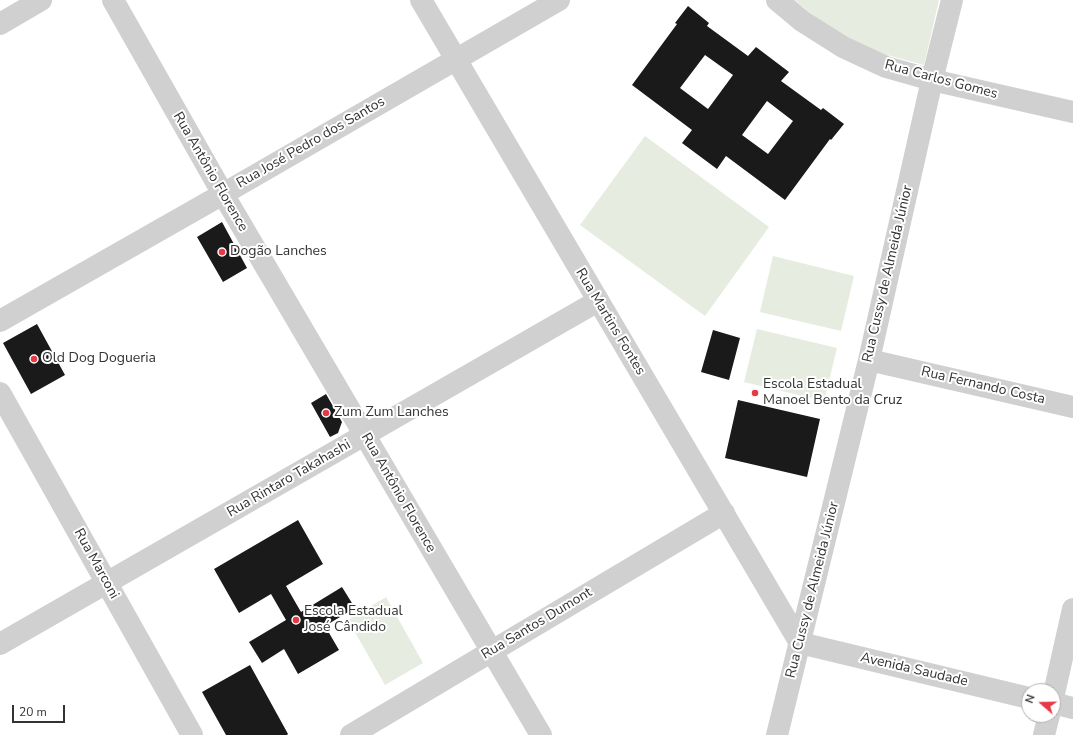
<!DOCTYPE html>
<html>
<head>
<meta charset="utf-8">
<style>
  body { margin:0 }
  #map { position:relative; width:1073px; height:735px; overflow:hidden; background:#fff; font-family:"Nunito Sans",sans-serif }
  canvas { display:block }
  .north { position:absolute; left:1021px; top:683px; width:40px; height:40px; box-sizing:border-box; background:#fff; border:1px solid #adadad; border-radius:50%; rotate:290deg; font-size:11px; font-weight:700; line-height:16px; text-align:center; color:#333 }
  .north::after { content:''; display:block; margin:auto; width:14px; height:18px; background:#e63946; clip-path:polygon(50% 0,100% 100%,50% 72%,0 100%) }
  .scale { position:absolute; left:12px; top:705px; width:53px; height:18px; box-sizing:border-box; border:2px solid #333; border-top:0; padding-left:5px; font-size:12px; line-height:14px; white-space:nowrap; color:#333; -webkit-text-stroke:3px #fff; paint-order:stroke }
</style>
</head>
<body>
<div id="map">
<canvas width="1073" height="735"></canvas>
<div class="north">N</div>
<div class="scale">20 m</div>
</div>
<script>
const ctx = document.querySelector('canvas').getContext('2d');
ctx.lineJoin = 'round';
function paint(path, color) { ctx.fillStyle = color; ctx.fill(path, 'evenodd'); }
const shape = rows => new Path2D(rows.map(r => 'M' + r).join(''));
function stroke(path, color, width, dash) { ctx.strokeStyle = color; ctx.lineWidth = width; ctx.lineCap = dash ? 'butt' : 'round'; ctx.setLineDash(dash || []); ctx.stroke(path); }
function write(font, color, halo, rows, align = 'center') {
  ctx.font = font + ' "Nunito Sans",sans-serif'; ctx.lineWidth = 4; ctx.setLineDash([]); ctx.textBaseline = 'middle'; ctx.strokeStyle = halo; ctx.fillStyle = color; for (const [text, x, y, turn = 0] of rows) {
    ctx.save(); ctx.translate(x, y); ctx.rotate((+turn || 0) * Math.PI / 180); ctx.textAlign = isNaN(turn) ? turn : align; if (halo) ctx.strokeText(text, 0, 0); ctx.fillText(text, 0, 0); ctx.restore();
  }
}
const green = shape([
  [795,0,939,0,924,65,883,54,845,36,810,13],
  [645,136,769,227,705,316,580,225],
  [773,256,854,276,841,331,760,312],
  [757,329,837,348,824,401,744,382],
  [386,597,423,663,385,685,348,620]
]);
const building = shape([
  [688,6,709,23,707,26,748,56,756,47,789,72,781,81,821,110,823,108,844,124,831,140,830,139,785,200,726,156,717,169,682,143,692,130,632,85,677,24,675,23],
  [705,55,733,75,708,109,680,88],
  [767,101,793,121,768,154,742,135],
  [222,222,247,268,223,282,197,237],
  [37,324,65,375,31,394,3,343],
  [713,330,740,338,729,380,701,372],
  [326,394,342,422,338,433,330,437,311,403],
  [738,400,820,419,807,477,725,458],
  [298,520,323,564,286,586,301,612,342,587,355,608,325,626,339,650,298,674,284,649,262,663,249,642,286,620,271,594,239,613,214,569],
  [250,665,288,734,287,735,226,735,202,692]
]);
const minor = shape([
  [113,0,223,194,541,735],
  [421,0,800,643,1029,698],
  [777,0,802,21,843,47,886,67,932,80,1073,112],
  [0,24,41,0],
  [0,321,223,194,559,0],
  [869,360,1073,407],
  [0,393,192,735],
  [0,644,598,301],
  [1053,698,1073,609],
  [1053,703,1073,708],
  [351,735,724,513],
  [777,735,869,360,932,80,952,0],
  [1044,735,1049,715]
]);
const markers = [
  [222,252,4,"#e63946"],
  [34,359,4,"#e63946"],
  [755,393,4,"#e63946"],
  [326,413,4,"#e63946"],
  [296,620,4,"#e63946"]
];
const streetNames = [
  ["Rua Carlos Gomes",941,80,15],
  ["Rua José Pedro dos Santos",311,143,-30],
  ["Rua Antônio Florence",210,172,60],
  ["Rua Cussy de Almeida Júnior",888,274,-77],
  ["Rua Martins Fontes",610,322,59],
  ["Rua Fernando Costa",983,386,13],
  ["Rua Rintaro Takahashi",289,479,-30],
  ["Rua Antônio Florence",398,493,60],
  ["Rua Marconi",96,564,61],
  ["Rua Cussy de Almeida Júnior",813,590,-76],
  ["Rua Santos Dumont",537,624,-31],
  ["Avenida Saudade",914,670,13]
];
const poiNames = [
  ["Dogão Lanches",230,252],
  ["Old Dog Dogueria",42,359],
  ["Escola Estadual",763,385],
  ["Manoel Bento da Cruz",763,401],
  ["Zum Zum Lanches",334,413],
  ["Escola Estadual",304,612],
  ["José Cândido",304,628]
];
paint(green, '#e6ecdf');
paint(building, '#1a1a1a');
stroke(minor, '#d0d0d0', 22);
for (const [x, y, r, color] of markers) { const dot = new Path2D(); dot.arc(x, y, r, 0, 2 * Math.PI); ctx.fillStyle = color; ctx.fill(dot); stroke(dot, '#fff', 1.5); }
write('14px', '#333', '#fff', streetNames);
write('14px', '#333', '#fff', poiNames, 'left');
</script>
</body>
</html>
